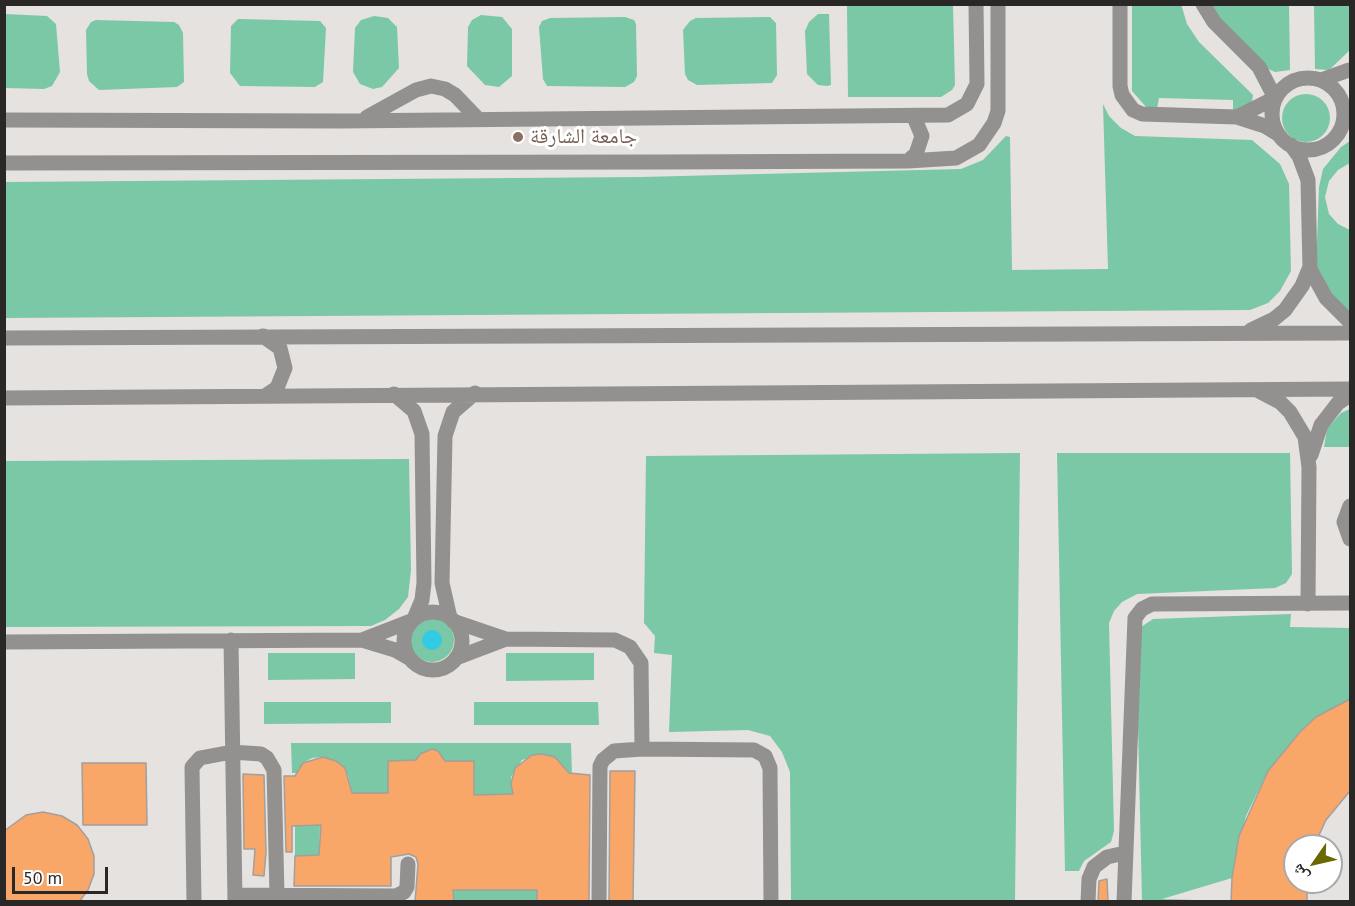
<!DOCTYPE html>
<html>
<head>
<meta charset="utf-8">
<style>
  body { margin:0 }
  #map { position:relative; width:1355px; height:906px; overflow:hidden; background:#e5e2e0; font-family:"PT Sans","Noto Naskh Arabic",sans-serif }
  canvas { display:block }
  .frame { position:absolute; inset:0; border:6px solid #292827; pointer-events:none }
  .north { position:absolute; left:1283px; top:834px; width:60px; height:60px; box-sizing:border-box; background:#fff; border:2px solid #a9a9a9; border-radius:50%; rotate:236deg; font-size:16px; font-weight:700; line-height:24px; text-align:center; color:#292827 }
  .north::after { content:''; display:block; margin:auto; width:21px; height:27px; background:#696801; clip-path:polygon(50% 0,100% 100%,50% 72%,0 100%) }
  .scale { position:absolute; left:12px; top:867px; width:96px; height:27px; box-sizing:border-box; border:3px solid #292827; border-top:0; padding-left:8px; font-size:18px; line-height:21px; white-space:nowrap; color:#292827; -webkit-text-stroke:4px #fff; paint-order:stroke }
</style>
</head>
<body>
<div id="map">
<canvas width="1355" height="906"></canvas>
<div class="frame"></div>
<div class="north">ش</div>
<div class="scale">50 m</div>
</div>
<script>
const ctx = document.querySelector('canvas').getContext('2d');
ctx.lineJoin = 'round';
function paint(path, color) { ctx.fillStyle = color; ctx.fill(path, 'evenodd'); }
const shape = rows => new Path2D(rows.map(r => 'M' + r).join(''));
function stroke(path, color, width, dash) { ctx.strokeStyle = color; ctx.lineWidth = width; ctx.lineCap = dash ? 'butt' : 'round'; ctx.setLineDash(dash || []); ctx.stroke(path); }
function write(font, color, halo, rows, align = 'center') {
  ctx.font = font + ' "PT Sans","Noto Naskh Arabic",sans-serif'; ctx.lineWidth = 6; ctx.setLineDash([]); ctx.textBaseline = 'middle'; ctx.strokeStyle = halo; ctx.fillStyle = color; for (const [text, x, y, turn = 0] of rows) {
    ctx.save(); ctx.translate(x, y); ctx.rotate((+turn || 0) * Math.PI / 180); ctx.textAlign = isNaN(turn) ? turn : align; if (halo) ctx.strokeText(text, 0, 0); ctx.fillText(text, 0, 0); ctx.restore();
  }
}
const green = shape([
  [1181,4,1187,24,1199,42,1253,95,1252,102,1243,110,1233,110,1233,100,1159,98,1157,109,1147,108,1132,91,1132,5],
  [847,5,953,5,955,85,952,90,941,97,848,97],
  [1209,5,1289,5,1290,70,1275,72,1266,68,1220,24],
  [1314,5,1350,5,1350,50,1329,70,1315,69],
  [5,14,47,16,56,24,60,72,52,86,44,89,5,88],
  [818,14,829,14,831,85,827,86,818,85,807,74,805,31,809,22],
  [481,15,502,17,512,29,512,76,499,87,485,85,467,66,468,27,472,20],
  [374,16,388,18,397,27,399,68,382,87,373,89,360,84,353,72,355,28,361,20],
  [770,17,776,23,777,75,772,83,697,85,688,80,685,74,683,30,690,21,696,18],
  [550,18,625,17,634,20,636,24,637,76,634,82,625,87,547,86,543,79,539,27,542,21],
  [238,19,320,21,326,28,323,82,315,87,240,86,230,73,231,26],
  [96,20,174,22,179,25,183,33,184,82,177,87,99,90,89,81,87,74,86,30,91,22],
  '1282 118a24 24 0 1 1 48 0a24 24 0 1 1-48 0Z',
  [1103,104,1109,116,1121,128,1135,136,1252,140,1280,164,1289,184,1291,271,1280,291,1268,303,1250,310,5,318,5,182,641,177,961,169,983,160,1006,136,1010,137,1012,270,1108,269],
  [1350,141,1350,163,1338,170,1329,181,1325,197,1329,214,1338,224,1350,230,1350,312,1339,305,1316,269,1319,187,1323,169,1341,147],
  [1350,409,1350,447,1324,447,1327,429,1341,413],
  [1020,453,1015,901,791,901,790,772,782,752,770,736,748,730,669,732,672,655,654,653,655,636,644,623,646,456],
  [1057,453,1290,453,1292,574,1286,583,1275,588,1137,594,1122,602,1114,611,1109,623,1114,831,1111,842,1084,861,1079,871,1065,871],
  [409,459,411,570,408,597,399,609,385,620,371,626,5,627,5,461],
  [1291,614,1290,627,1350,628,1350,699,1316,717,1300,732,1268,771,1246,816,1232,878,1162,899,1231,901,1142,901,1136,639,1141,627,1153,619],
  '410 640a22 22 0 1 1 44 0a22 22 0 1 1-44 0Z',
  [268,653,355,653,355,679,268,680],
  [506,653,594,653,594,680,506,681],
  [264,702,391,702,391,723,264,724],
  [474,702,598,702,599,725,474,725],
  [291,743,571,743,576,901,569,773,555,757,542,754,522,760,511,777,513,794,474,795,474,761,389,761,388,793,352,793,348,775,336,761,323,757,312,758,303,763,297,773,292,773],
  [320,825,319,855,295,856,295,826],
  [453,890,537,890,537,901,454,901]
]);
const water = shape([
  '422 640a10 10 0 1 1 20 0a10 10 0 1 1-20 0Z'
]);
const building = shape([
  [1350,699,1350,791,1326,820,1314,846,1295,846,1295,882,1307,882,1307,902,1231,902,1232,878,1239,836,1268,771,1300,732,1316,717,1350,699],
  [432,749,438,751,445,761,474,761,474,795,513,794,511,784,515,768,532,755,542,754,555,757,569,773,590,775,589,902,537,902,537,890,453,890,454,902,415,902,418,864,416,857,409,854,391,857,391,886,294,886,295,856,319,855,321,825,292,826,292,852,286,852,284,776,295,776,303,763,323,757,336,761,345,768,352,793,388,793,388,761,416,760,420,754,432,749],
  [82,763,146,763,147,825,83,825,82,763],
  [610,771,635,771,633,902,609,902,610,771],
  [243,774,264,775,266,852,264,876,253,875,255,849,244,849,243,774],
  [43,812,62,816,77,825,88,839,94,856,94,874,88,890,79,902,8,902,4,897,4,831,26,815,43,812],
  [1107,879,1108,902,1098,902,1099,881,1107,879]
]);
const minor = shape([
  [1120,4,1120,86,1122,95,1133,110,1142,114,1237,117,1265,126,1278,134],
  [1203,4,1214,22,1259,67,1275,98,1237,117],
  '1272 114a36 36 0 1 1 72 0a36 36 0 1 1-72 0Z',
  [1321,80,1349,70],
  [367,117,416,90,431,86,445,89,455,95,478,119],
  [4,120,341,121,948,115,967,104,977,84,976,4],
  [1291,145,1299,156,1308,180,1310,269,1326,298,1350,322],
  [908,161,916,154,922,136,914,117],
  [4,163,660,162,908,161,956,158,979,145,994,123,998,111,998,4],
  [1251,330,1274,319,1285,310,1302,286,1310,267],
  [263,336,280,348,285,368,277,388,265,396],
  [4,338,1350,333],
  [1259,391,1280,402,1290,412,1305,437,1309,467,1308,604],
  [394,394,414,411,422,434,424,583,422,600,414,619],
  [4,398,1350,389],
  [1311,455,1321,425,1338,403,1350,395],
  [1350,506,1344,522,1350,539],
  '404 641a29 29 0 1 1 58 0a29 29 0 1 1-58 0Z',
  [450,618,442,583,445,436,453,412,475,393],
  [453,621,506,639,615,640,630,647,641,663,642,749],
  [231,640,235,902],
  [362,640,411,621],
  [4,642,362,640,395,650,409,658],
  [456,658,506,639],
  [235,895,396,896,404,892,407,887,408,864],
  [194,902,192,767,200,758,232,752,261,754,267,758,274,770,277,895],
  [599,902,600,766,603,760,614,751,642,749,754,750,765,756,770,768,771,902],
  [1088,902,1089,879,1094,867,1107,857,1125,853],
  [1124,902,1135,618,1142,609,1152,604,1350,603]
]);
const markers = [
  [518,137,6,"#8d6e63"]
];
const educationNames = [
  ["جامعة الشارقة",530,137]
];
paint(green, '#7ac8a6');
paint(water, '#33cae4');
paint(building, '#f9a669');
stroke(building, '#a29f9d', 1.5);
stroke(minor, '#939190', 15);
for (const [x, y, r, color] of markers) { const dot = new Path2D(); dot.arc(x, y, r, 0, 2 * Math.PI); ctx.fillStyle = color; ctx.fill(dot); stroke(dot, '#fff', 2); }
write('21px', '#785e54', '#fff', educationNames, 'left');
</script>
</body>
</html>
